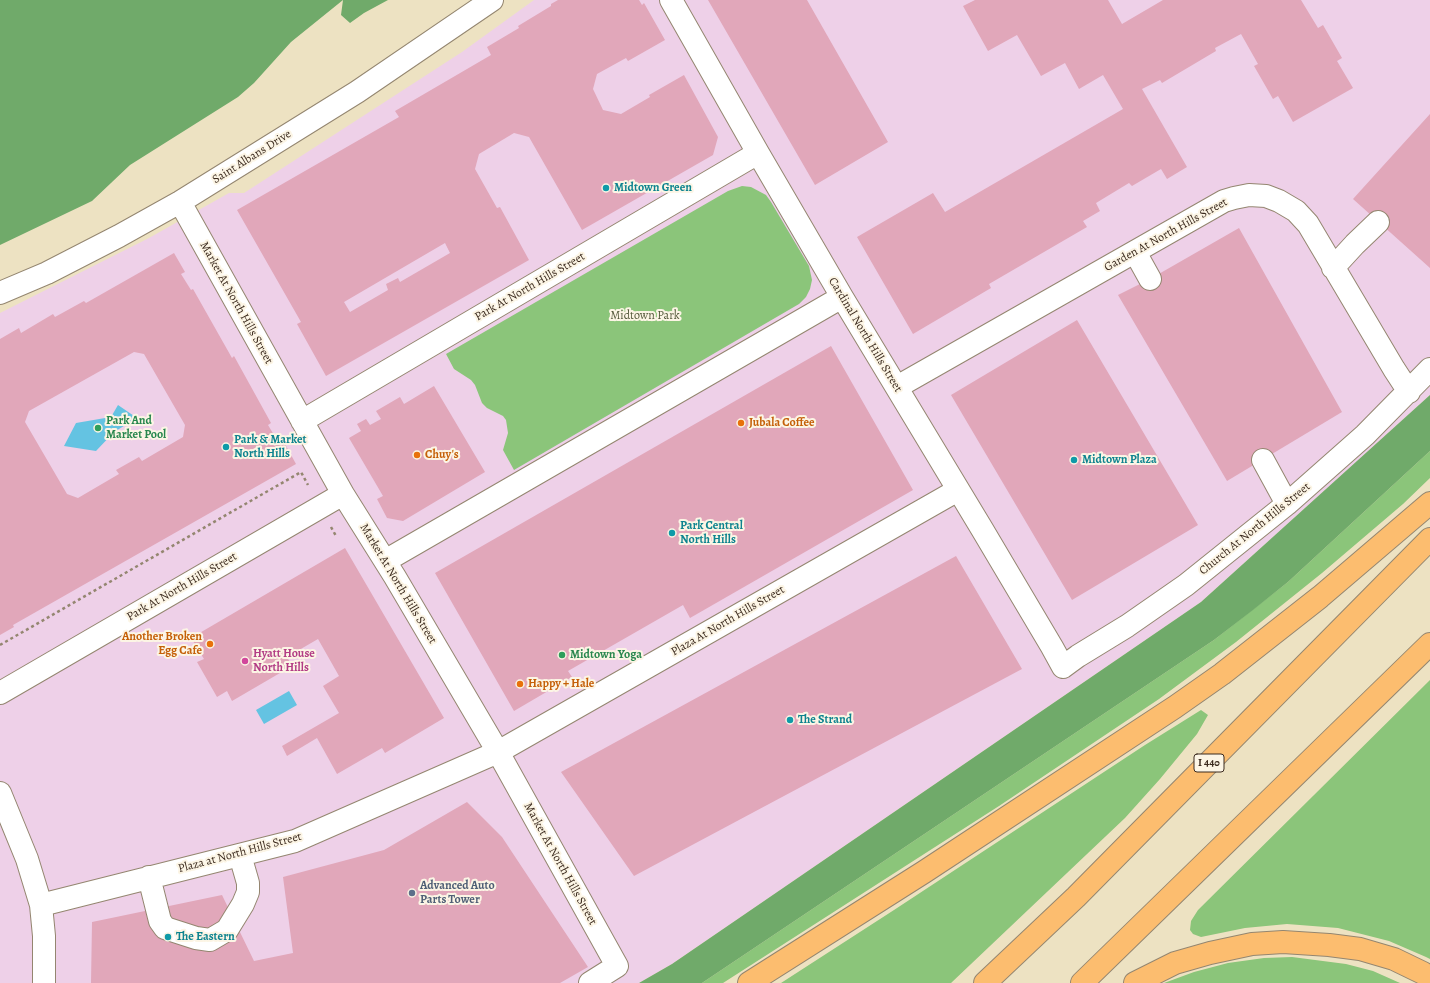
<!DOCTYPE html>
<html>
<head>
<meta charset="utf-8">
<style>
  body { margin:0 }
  canvas { display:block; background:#ede2c2 }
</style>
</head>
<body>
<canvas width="1430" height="983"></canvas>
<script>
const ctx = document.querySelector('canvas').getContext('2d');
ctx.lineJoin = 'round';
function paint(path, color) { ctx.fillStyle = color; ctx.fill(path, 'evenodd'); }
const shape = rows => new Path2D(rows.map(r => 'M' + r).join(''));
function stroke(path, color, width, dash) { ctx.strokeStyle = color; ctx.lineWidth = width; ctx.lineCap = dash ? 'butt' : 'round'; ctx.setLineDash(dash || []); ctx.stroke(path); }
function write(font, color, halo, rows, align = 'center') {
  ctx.font = font + ' Alegreya,serif'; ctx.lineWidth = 4; ctx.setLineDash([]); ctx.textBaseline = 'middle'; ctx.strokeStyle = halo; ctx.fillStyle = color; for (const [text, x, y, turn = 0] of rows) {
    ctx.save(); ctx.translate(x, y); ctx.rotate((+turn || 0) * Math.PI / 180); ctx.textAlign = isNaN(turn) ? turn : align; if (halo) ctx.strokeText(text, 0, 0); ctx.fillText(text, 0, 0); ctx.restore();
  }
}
const built = shape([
  [534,0,1430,0,1430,395,1201,602,672,964,639,983,0,983,0,313,149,238,229,193,244,193,462,52]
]);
const green = shape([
  [742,186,751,187,766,195,771,202,809,266,812,280,810,289,806,297,799,304,514,470,503,450,508,433,506,420,503,416,487,408,482,403,475,385,471,380,454,369,446,354,728,191],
  [1430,451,1430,478,1403,504,1322,573,1236,642,1159,699,999,806,723,983,702,983,1214,640,1288,582],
  [1430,680,1430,959,1426,957,1389,941,1338,928,1287,924,1245,928,1201,937,1193,934,1190,930,1191,921,1198,910],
  [1201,710,1208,715,1197,734,1160,779,1125,818,951,983,781,983,894,910,1145,745],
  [1292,957,1346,964,1373,971,1400,983,1164,983,1194,972,1228,963,1264,958]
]);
const forest = shape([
  [0,0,343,0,291,42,254,83,238,97,130,165,92,201,0,245],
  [343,0,388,0,364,13,350,23,341,15],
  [1430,395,1430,451,1288,582,1253,610,1214,640,702,983,639,983,672,964,1201,602]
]);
const water = shape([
  [118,405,137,418,114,432,96,451,64,446,76,423,111,417],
  [289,691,297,705,264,724,256,710]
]);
const building = shape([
  [558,0,639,0,642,5,644,3,665,40,628,61,626,58,597,74,593,89,603,110,621,114,650,97,649,95,684,75,718,137,713,155,582,230,529,137,514,133,479,154,475,169,497,208,500,207,529,260,326,376,297,324,301,322,237,210,399,117,395,111,491,55,487,47,519,28,518,26,551,6,551,4],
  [445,243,450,253,400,282,398,278,386,284,388,290,350,312,344,302],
  [708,0,807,0,888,142,815,185],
  [975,0,1108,0,1122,24,1163,0,1301,0,1318,28,1323,25,1342,58,1337,61,1353,88,1293,122,1278,96,1273,99,1254,66,1258,64,1241,34,1215,48,1216,51,1162,83,1160,80,1142,89,1187,167,1167,179,1161,169,1132,186,1129,183,1096,203,1100,211,1083,221,1087,227,989,284,991,288,913,334,857,237,933,193,945,212,1123,109,1103,75,1079,89,1065,63,1041,76,1017,35,988,51,963,6],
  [1430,114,1430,268,1353,199],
  [1239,228,1342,412,1227,481,1118,295,1150,279],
  [174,253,185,272,181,274,191,290,193,289,232,358,234,356,271,423,268,425,274,435,279,433,296,464,13,625,14,627,0,635,0,339,19,328,21,333,53,314,55,317,84,301,86,303],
  [134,352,144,354,185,425,183,437,142,461,139,457,116,470,119,474,78,498,67,494,25,422,29,411],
  [1077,320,1198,525,1072,600,951,395],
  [831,346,913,490,690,618,683,605,568,671,572,677,514,711,435,573],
  [434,386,485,472,403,521,387,518,377,499,383,496,349,438,361,431,357,424,366,419,370,425,381,419,376,411,400,397,404,404],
  [345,548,444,718,385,753,382,748,337,774,317,738,287,756,282,746,339,713,323,686,339,676,318,639,287,657,292,666,232,701,227,691,217,697,197,662,204,659,191,638],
  [956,556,1022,669,634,876,561,772],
  [467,802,502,837,588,967,560,983,91,983,92,922,222,895,254,961,293,953,283,877,384,850]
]);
const path = shape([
  [331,527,336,536],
  [0,645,301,472,308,485]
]);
const minor = shape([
  [671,0,758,153,842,297,982,529,1052,647,1063,667,1078,656,1127,626,1186,585,1287,504,1365,435,1430,369],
  [180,202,343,494,395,577,498,752,617,966,590,983],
  [1135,252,1150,279],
  [1333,268,1355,244,1378,222],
  [0,293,47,273,119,236,180,202,357,92,492,0],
  [897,387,1224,201,1234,198,1249,195,1266,196,1279,201,1296,211,1308,224,1394,369,1409,392],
  [302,421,758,153],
  [1263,460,1287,504],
  [385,561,842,297],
  [0,693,343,494],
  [0,793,27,859,41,905,44,936,44,983],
  [149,877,160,921,165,928,196,938,210,940,227,930,243,904,248,892,248,883,240,855],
  [41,905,295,841,498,752,958,490]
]);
const highway = shape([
  [749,983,924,872,1175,707,1222,674,1320,597,1430,503],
  [985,983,1076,897,1430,539],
  [1082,983,1430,644],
  [1135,983,1175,963,1210,953,1252,944,1283,942,1329,945,1360,949,1394,959,1423,973,1430,979]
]);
const markers = [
  [606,188,4,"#0f9aa8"],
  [741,423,4,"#e8710a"],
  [98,428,4,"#2e9e5b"],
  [226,447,4,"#0f9aa8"],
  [417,455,4,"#e8710a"],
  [1074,460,4,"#0f9aa8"],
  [672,533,4,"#0f9aa8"],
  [210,644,4,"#e8710a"],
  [562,655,4,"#2e9e5b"],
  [245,661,4,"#d1479c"],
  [520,684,4,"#e8710a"],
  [790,720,4,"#0f9aa8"],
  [412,893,4,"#5c6f8a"],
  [168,937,4,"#0f9aa8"]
];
const shields = [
  [1209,763,30]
];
const shieldNames = [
  ["I 440",1209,763]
];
const streetNames = [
  ["Saint Albans Drive",252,157,-32],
  ["Garden At North Hills Street",1166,235,-29],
  ["Park At North Hills Street",530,287,-30],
  ["Market At North Hills Street",236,303,61],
  ["Cardinal North Hills Street",865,335,59],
  ["Church At North Hills Street",1255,529,-39],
  ["Market At North Hills Street",398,584,59],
  ["Park At North Hills Street",182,587,-30],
  ["Plaza At North Hills Street",728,621,-30],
  ["Plaza at North Hills Street",240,853,-15],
  ["Market At North Hills Street",560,864,61]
];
const cultureNames = [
  ["Midtown Green",614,188],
  ["Park & Market",234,440],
  ["North Hills",234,454],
  ["Midtown Plaza",1082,460],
  ["Park Central",680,526],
  ["North Hills",680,540],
  ["The Strand",798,720],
  ["The Eastern",176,937]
];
const parkNames = [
  ["Midtown Park",645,316]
];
const leisureNames = [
  ["Park And",106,421],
  ["Market Pool",106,435],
  ["Midtown Yoga",570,655]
];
const foodNames = [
  ["Jubala Coffee",749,423],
  ["Chuy's",425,455],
  ["Another Broken",202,637,"right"],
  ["Egg Cafe",202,651,"right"],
  ["Happy + Hale",528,684]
];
const hotelNames = [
  ["Hyatt House",253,654],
  ["North Hills",253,668]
];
const serviceNames = [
  ["Advanced Auto",420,886],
  ["Parts Tower",420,900]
];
paint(built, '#eed0e8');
paint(green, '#8bc57a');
paint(forest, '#70aa6a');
paint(water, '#64c3e2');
paint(building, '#e1a7ba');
stroke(minor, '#948670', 24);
stroke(highway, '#948670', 24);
stroke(path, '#948670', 2.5, [3, 3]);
stroke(minor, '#fff', 22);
stroke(highway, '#fcbd6f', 22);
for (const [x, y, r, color] of markers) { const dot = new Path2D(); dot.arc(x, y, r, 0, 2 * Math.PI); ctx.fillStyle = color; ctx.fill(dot); stroke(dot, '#fcf5e5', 1.5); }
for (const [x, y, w] of shields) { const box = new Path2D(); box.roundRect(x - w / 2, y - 9, w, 18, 3); ctx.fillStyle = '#fcf5e5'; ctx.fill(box); stroke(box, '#3b2a1e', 1); }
write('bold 11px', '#3b2a1e', null, shieldNames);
write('12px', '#3b2a1e', '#fcf5e5', streetNames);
write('bold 12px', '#0d838f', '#fcf5e5', cultureNames, 'left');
write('12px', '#53583a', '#fcf5e5', parkNames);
write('bold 12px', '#27864d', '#fcf5e5', leisureNames, 'left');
write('bold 12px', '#c56008', '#fcf5e5', foodNames, 'left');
write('bold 12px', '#b23c85', '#fcf5e5', hotelNames, 'left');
write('bold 12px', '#4e5e75', '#fcf5e5', serviceNames, 'left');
</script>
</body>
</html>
